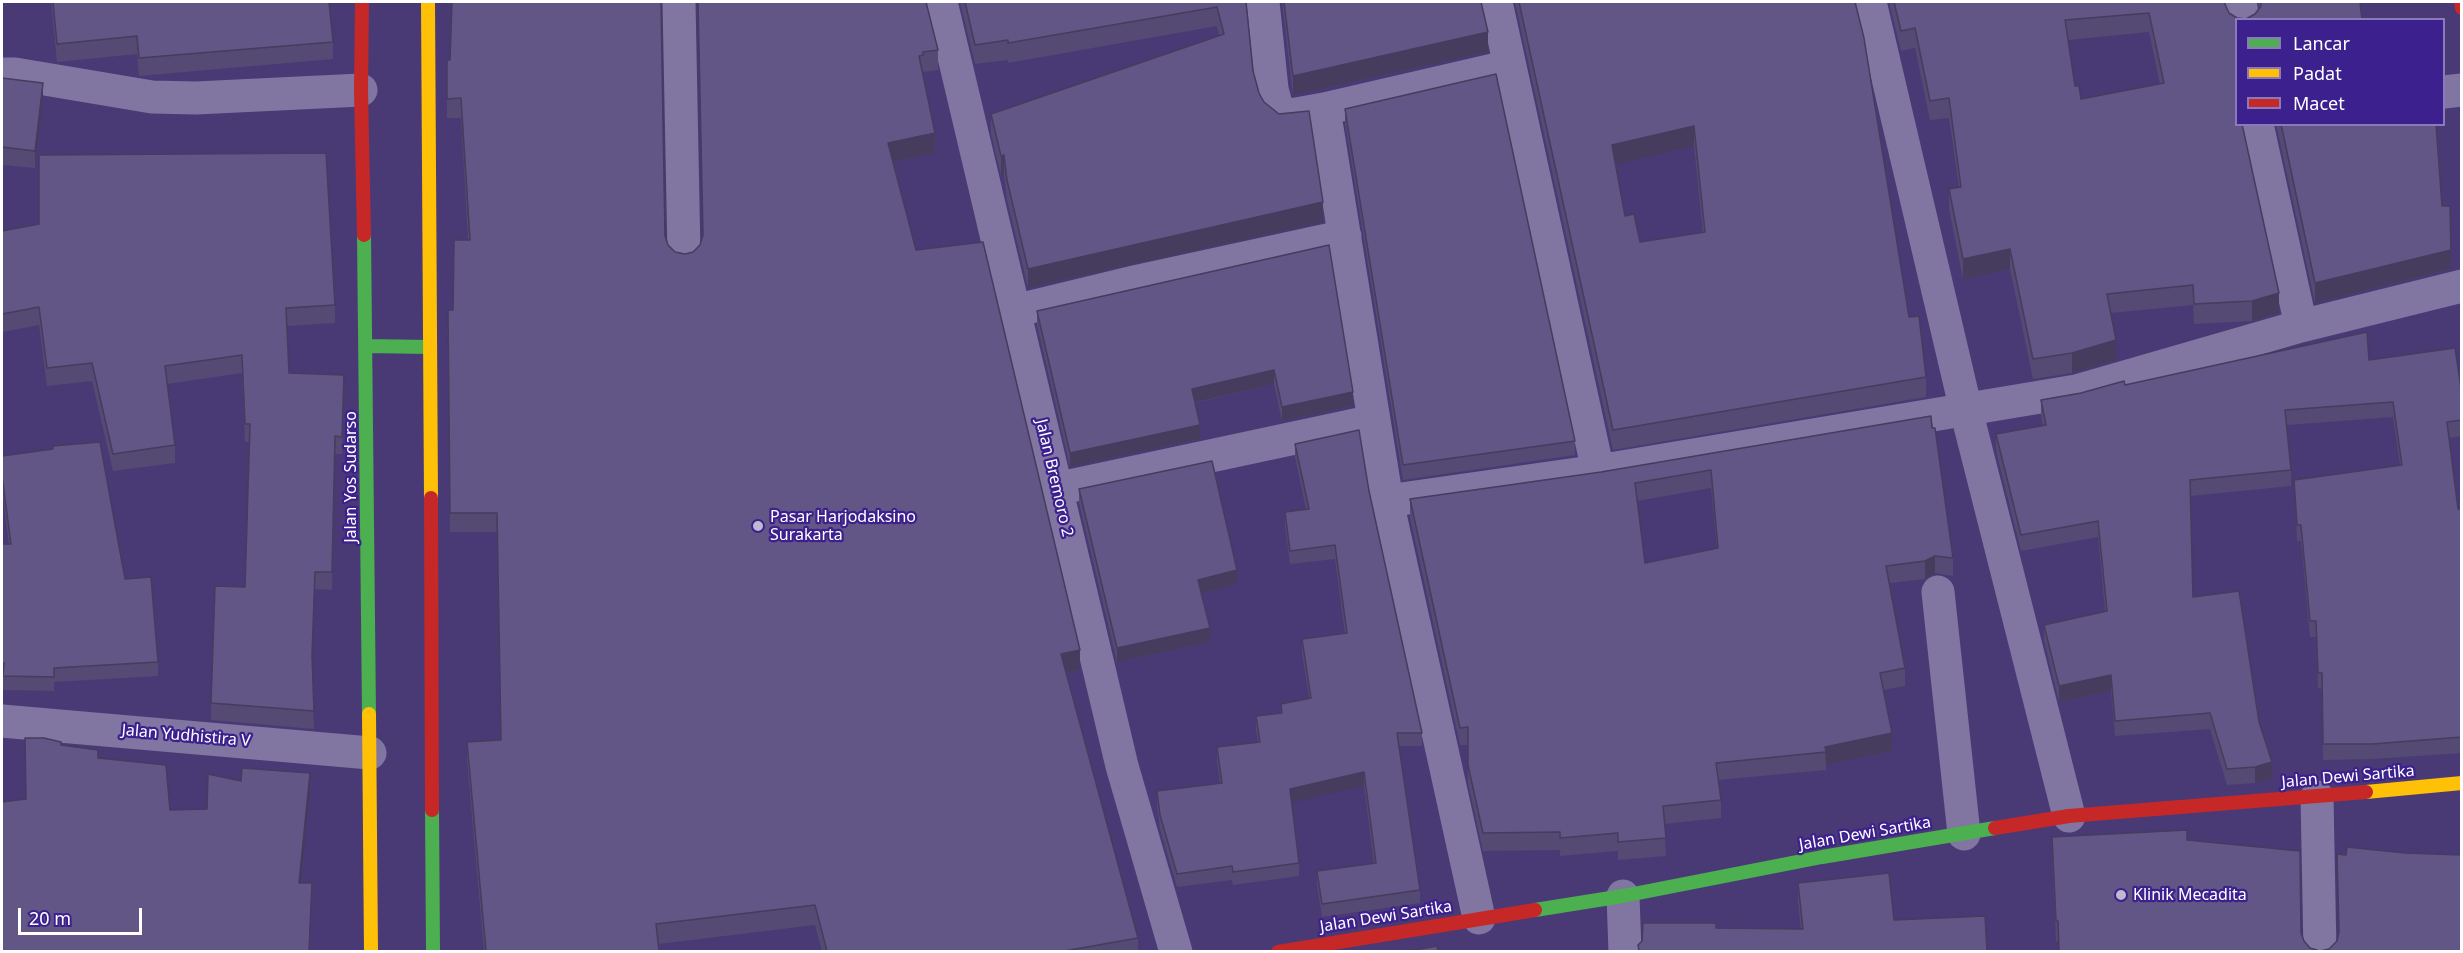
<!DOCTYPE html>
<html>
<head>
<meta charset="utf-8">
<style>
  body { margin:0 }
  #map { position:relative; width:2463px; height:953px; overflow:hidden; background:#493a76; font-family:"Noto Sans",sans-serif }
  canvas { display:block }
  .frame { position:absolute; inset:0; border:3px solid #fff; pointer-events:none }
  .legend { position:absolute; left:2235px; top:18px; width:210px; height:108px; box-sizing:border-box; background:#3c218e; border:2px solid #8a7abb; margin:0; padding:8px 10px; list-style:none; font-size:18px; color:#fff }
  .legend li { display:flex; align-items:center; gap:12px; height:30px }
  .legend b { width:30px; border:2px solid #8a7abb }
  .scale { position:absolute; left:18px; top:908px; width:124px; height:27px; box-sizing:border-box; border:3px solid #fff; border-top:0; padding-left:8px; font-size:18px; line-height:21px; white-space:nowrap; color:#fff; -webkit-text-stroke:4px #3c218e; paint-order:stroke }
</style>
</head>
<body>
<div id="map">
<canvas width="2463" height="953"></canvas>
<div class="frame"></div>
<ul class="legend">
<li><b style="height:8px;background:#4caf50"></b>Lancar</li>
<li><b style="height:8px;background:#ffc107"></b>Padat</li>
<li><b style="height:8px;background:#c62828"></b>Macet</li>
</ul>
<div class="scale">20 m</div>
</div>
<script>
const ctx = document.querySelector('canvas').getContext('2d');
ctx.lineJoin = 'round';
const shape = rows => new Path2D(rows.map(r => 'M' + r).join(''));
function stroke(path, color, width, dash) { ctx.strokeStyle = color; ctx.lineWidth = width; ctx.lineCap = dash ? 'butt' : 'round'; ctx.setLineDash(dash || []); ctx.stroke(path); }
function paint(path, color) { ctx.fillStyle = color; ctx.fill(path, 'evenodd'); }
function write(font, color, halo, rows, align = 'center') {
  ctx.font = font + ' "Noto Sans",sans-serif'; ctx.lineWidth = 4.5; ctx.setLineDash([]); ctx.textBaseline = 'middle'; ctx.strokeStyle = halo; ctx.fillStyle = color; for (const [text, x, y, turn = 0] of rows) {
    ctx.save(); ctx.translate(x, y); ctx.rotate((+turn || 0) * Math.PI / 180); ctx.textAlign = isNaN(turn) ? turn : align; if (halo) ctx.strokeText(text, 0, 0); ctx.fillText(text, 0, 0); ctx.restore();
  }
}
const street = shape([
  [679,2,684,255],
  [941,2,1122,766,1176,952],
  [1263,2,1272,89,1277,108,1285,116,1324,109],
  [1496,2,1598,471],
  [1870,2,1966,410,2069,816],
  [2240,2,2243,20],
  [2,74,15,74,152,97,196,98,361,90],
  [2444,92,2462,90],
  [2257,124,2301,326],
  [1014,311,1138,281,1345,236],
  [1056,489,1374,421],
  [1387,501,1598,471,2076,391,2301,326,2462,286],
  [1938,592,1964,834],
  [2,721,370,753],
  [2317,797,2320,952],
  [1623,896,1625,952],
  [1479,918,1387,501,1324,109,1510,66]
]);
const fast = shape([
  [364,235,369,714],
  [367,346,429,347],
  [432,810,433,952],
  [1535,910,1623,896,1822,857,1995,828]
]);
const slow = shape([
  [428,2,431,498],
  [369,714,371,952],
  [2366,792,2462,783]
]);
const jam = shape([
  [362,2,361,90,364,235],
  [2461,2,2462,8],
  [431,498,432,810],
  [1995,828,2069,816,2366,792],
  [1278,952,1535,910]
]);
const wall = shape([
  [51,2,329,2,333,42,333,59,139,76,137,54,57,62],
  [926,2,938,50,938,70,923,72,923,75,935,153,893,162,916,250,1080,670,1066,673,1138,938,1138,951,822,951,815,925,659,944,660,951,484,951,467,761,467,742,501,740,497,532,450,532,448,310,453,310,468,240,461,118,447,118,447,60,665,236,668,245,675,252,685,254,693,252],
  [960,2,1246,2,1253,71,1259,93,1323,222,1028,288,1007,200,1004,174,1001,175,991,134,991,114,1219,35,1217,26,1008,63,1008,60,975,64],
  [1282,2,1481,2,1488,52,1293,95],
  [1515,2,1855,2,1909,317,1926,377,1926,397,1613,450],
  [1694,146,1703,233,1640,242,1625,216,1615,164],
  [1889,2,2224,2,2229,13,2237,18,2246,19,2255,14,2259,8,2258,2,2360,2,2362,20,2236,20,2236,124,2279,313,2252,321,2194,324,2193,305,2111,313,2116,360,2072,373,2033,379,2010,269,1963,279,1949,209,1949,189,1959,187,1949,118,1930,120,1915,48,1901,51],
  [2149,32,2160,84,2081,99,2075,86,2068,40],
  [2,78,43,101,35,168,2,165],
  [1345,109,1575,441,1575,455,1403,480,1345,123],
  [2276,124,2436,124,2442,206,2451,269,2315,303],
  [2,231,335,305,335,323,287,326,289,373,344,393,342,454,335,454,332,590,315,589,312,664,314,729,211,720,211,703,245,587,249,442,245,442,242,373,167,384,175,445,175,463,113,471,92,381,47,386,39,325,2,332],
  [1329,245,1353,406,1282,421,1274,384,1195,403,1200,439,1070,467,1037,325,1037,311],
  [2369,360,2462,395,2462,436,2449,438,2458,509,2462,509,2462,753,2372,759,2323,760,2322,689,2318,688,2316,637,2310,637,2301,541,2297,541,2294,480,2400,465,2393,417,2287,425,2291,470,2291,486,2191,496,2193,597,2259,722,2272,778,2255,783,2227,785,2210,729,2115,736,2111,691,2059,702,2044,640,2044,625,2105,611,2098,537,2021,551,1998,459,1996,450,1996,434,2043,426,2041,416,2041,400,2125,385],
  [1931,416,1953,558,1953,576,1935,573,1925,579,1890,583,1905,668,1905,686,1883,690,1892,751,1826,765,1826,770,1718,780,1721,800,1721,818,1664,824,1666,856,1618,860,1618,851,1560,856,1560,850,1483,851,1468,783,1468,745,1460,745,1410,517,1410,499,1601,472],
  [1711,488,1717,548,1645,563,1637,501],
  [1295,444,1369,491,1422,733,1422,746,1399,746,1420,890,1420,903,1322,917,1317,885,1317,871,1374,864,1364,786,1291,802,1299,863,1299,876,1233,885,1232,880,1177,887,1160,829,1157,805,1157,791,1220,783,1217,761,1217,747,1258,742,1256,730,1256,716,1281,713,1281,704,1309,698,1302,653,1302,639,1345,634,1335,559,1290,564,1285,526,1285,512,1306,509,1295,457],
  [2,456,125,579,158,662,158,676,54,682,54,691,3,690,3,677,2,677,2,544,9,544,2,490],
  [1079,489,1237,584,1202,593,1210,642,1117,662,1079,503],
  [2052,837,2187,840,2301,933,2304,941,2310,948,2320,951,2329,949,2337,941,2338,933,2346,855,2405,853,2462,951,2059,951,2058,941,2056,941,2052,856],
  [1798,883,1894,920,1987,951,1716,928,1801,929,1798,903]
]);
const shadedWall = shape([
  [1488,32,1488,52,1293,95,1293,76],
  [43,83,43,101,35,168,35,151],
  [1694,126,1694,146,1612,165,1612,145],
  [935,133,935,153,888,163,888,143],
  [1004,155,1004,174,1001,175,1001,156],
  [1323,202,1323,222,1028,288,1028,269],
  [2010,249,2010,269,1963,279,1963,259],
  [2451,250,2451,269,2315,303,2315,283],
  [2279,293,2279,313,2252,321,2252,301],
  [2116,340,2116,360,2072,373,2072,353],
  [1274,370,1274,384,1192,403,1192,389],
  [1353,392,1353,406,1282,421,1282,407],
  [1200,425,1200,439,1070,467,1070,453],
  [1935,556,1935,573,1925,579,1925,561],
  [1237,570,1237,584,1198,594,1198,580],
  [315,572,315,589,312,673,312,655],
  [1210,628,1210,642,1117,662,1117,648],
  [1080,650,1080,670,1061,674,1061,654],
  [2111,675,2111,691,2059,702,2059,686],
  [1892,733,1892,751,1826,765,1825,747],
  [2272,762,2272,778,2255,783,2255,767],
  [1364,772,1364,786,1290,803,1290,789],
  [310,773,310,791,299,900,299,883]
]);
const building = shape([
  [53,2,329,2,333,42,139,58,137,36,57,44,53,2],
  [452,2,661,2,665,236,668,245,675,252,685,254,693,252,700,245,703,235,698,2,926,2,938,50,923,52,923,55,919,56,935,133,888,143,916,250,983,242,1080,650,1061,654,1138,938,1064,951,827,951,815,905,656,924,659,951,486,951,467,742,501,740,497,513,450,513,448,310,453,310,454,240,470,240,461,98,447,99,447,60,450,60,452,2],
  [965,2,1246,2,1253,71,1259,93,1264,102,1279,114,1309,111,1323,202,1028,269,1007,180,1004,155,1001,156,991,114,1224,34,1217,7,1008,43,1008,40,975,45,965,2],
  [1284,2,1481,2,1488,32,1293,76,1284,2],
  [1519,2,1855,2,1864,38,1909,317,1919,316,1926,377,1613,430,1519,2],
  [1694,126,1705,232,1640,242,1634,214,1625,216,1612,145,1694,126],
  [1894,2,2224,2,2229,13,2237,18,2246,19,2255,14,2261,6,2261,2,2360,2,2362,20,2236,20,2236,124,2242,124,2279,293,2252,301,2194,304,2193,285,2107,294,2116,340,2072,353,2033,359,2010,249,1963,259,1949,189,1961,187,1949,98,1930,101,1915,28,1901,31,1894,2],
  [2149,13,2164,83,2081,99,2079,86,2075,86,2065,20,2149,13],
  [1496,74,1575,441,1403,465,1345,109,1496,74],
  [2,78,43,83,35,151,2,147,2,78],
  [2281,124,2436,124,2442,206,2450,206,2451,250,2315,283,2281,124],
  [326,153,335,305,286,308,289,373,344,375,342,437,335,436,332,572,315,572,312,655,314,711,211,703,215,586,245,587,250,424,245,424,242,355,165,366,175,445,113,454,92,363,47,368,39,307,2,314,2,231,39,224,39,155,326,153],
  [1329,245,1353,392,1282,407,1274,370,1192,389,1200,425,1070,453,1037,311,1329,245],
  [2367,332,2369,360,2455,348,2462,395,2462,420,2447,422,2458,509,2462,509,2462,737,2372,744,2323,744,2322,673,2318,673,2316,621,2310,621,2301,525,2297,525,2294,480,2402,465,2393,402,2285,410,2291,470,2190,480,2193,597,2239,591,2259,722,2272,762,2255,767,2227,769,2210,713,2115,721,2111,675,2059,686,2044,625,2107,611,2098,521,2021,535,1996,434,2046,425,2041,400,2081,393,2124,381,2125,385,2367,332],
  [1931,416,1932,428,1935,428,1953,558,1935,556,1925,561,1886,566,1905,668,1880,673,1892,733,1825,747,1826,752,1716,763,1721,800,1663,806,1666,838,1618,842,1618,833,1560,838,1560,832,1483,833,1468,765,1468,727,1460,728,1410,499,1601,472,1931,416],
  [1711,470,1718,548,1645,563,1635,483,1711,470],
  [1359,430,1369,491,1422,733,1397,733,1420,890,1322,904,1317,871,1376,863,1364,772,1290,789,1299,863,1233,872,1232,866,1177,874,1160,815,1157,791,1222,783,1217,747,1260,742,1256,716,1282,713,1281,704,1311,698,1302,639,1347,633,1335,545,1290,551,1285,512,1309,509,1295,444,1359,430],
  [100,442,125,579,151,577,158,662,54,668,54,677,3,676,4,663,2,663,2,544,11,544,2,476,2,456,53,449,53,446,100,442],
  [1212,461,1237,570,1198,580,1210,628,1117,648,1079,489,1212,461],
  [25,738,44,738,61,742,61,745,98,750,98,758,166,765,170,810,207,809,208,774,241,781,242,768,310,773,299,883,312,883,309,951,2,951,2,802,26,799,25,738],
  [2187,830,2187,840,2300,851,2301,933,2304,941,2310,948,2320,951,2329,949,2337,941,2339,932,2337,854,2346,855,2347,847,2405,853,2462,855,2462,951,2059,951,2058,921,2056,921,2052,837,2187,830],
  [1889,873,1894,920,1985,916,1987,951,1639,951,1638,945,1642,941,1643,923,1716,923,1716,928,1803,929,1798,883,1889,873],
  [1437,946,1438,951,1409,951,1437,946]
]);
const markers = [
  [758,526,6,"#bfbacf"],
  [2121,895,6,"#bfbacf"]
];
const streetNames = [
  ["Jalan Yos Sudarso",351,477,-90],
  ["Jalan Bremoro 2",1054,478,77],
  ["Jalan Yudhistira V",186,736,5],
  ["Jalan Dewi Sartika",2348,777,-5],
  ["Jalan Dewi Sartika",1865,834,-10],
  ["Jalan Dewi Sartika",1386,917,-9]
];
const poiNames = [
  ["Pasar Harjodaksino",770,517],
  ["Surakarta",770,535],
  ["Klinik Mecadita",2133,895]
];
stroke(street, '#8176a1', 33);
stroke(fast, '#4caf50', 14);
stroke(slow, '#ffc107', 14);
stroke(jam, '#c62828', 14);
paint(wall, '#544a73');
paint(shadedWall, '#453c5e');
paint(building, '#625686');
stroke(building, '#453c5e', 1.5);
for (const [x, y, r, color] of markers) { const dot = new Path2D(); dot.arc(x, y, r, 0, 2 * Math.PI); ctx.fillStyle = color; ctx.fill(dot); stroke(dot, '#3c218e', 2); }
write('16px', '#fff', '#3c218e', streetNames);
write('16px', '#fff', '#3c218e', poiNames, 'left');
</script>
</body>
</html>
